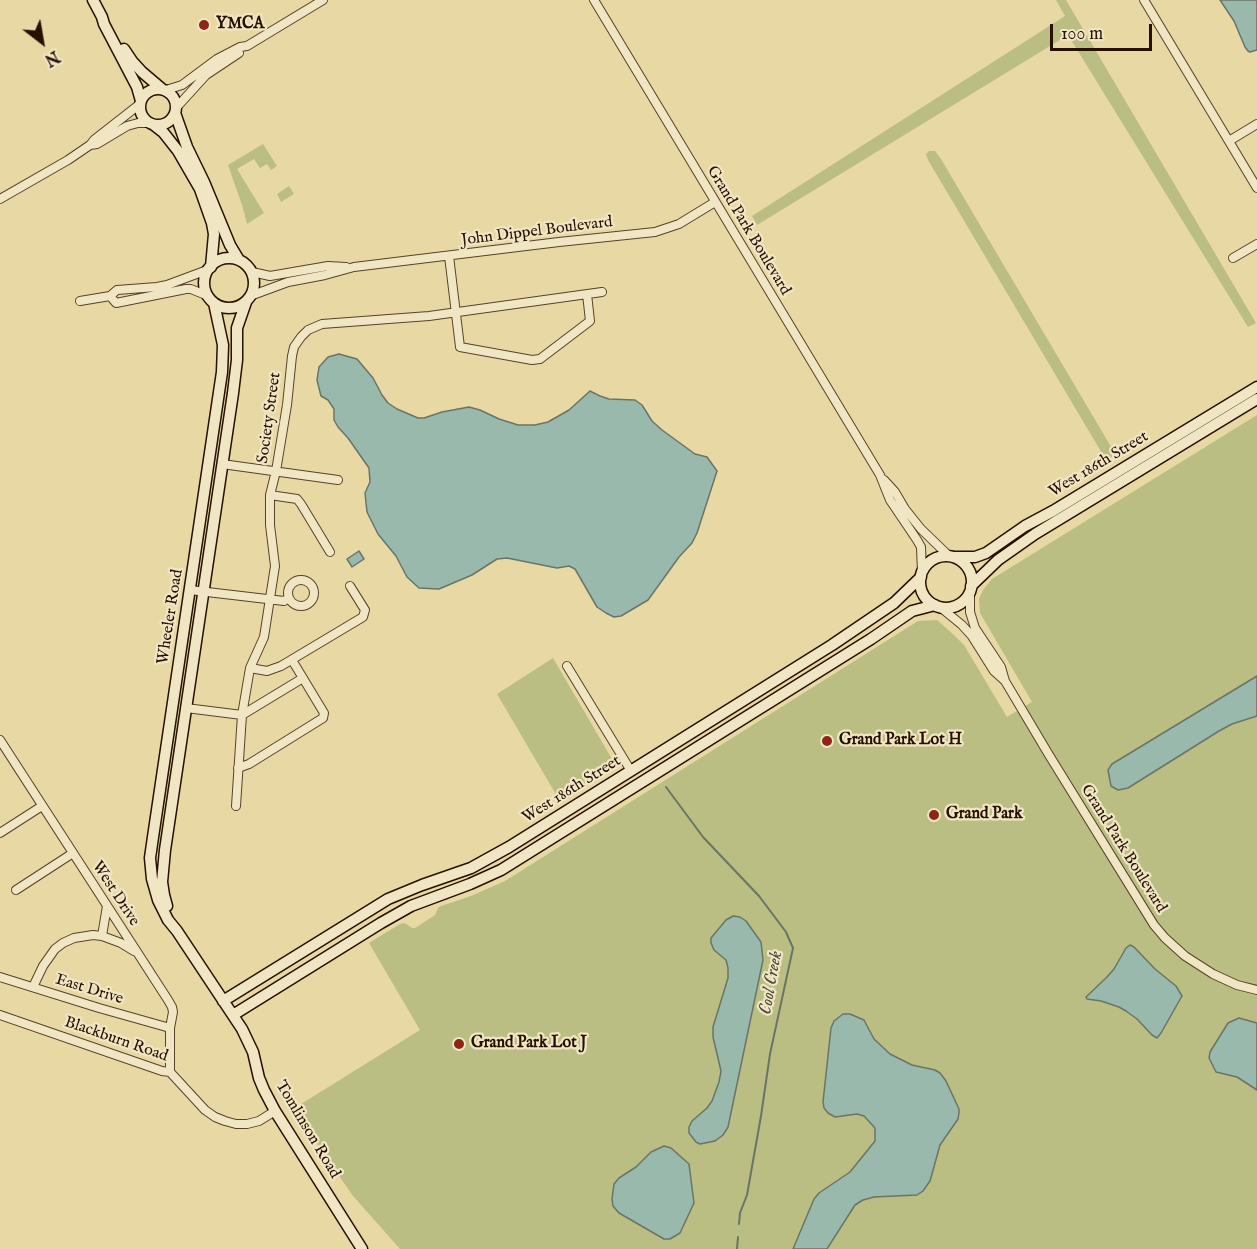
<!DOCTYPE html>
<html>
<head>
<meta charset="utf-8">
<style>
  body { margin:0 }
  #map { position:relative; width:1257px; height:1249px; overflow:hidden; background:#e8d8a4; font-family:"IM FELL English",serif }
  canvas { display:block }
  .north { position:absolute; left:12px; top:12px; width:60px; height:60px; -webkit-text-stroke:4px #f0e6c4; paint-order:stroke; rotate:149deg; font-size:16px; font-weight:700; line-height:24px; text-align:center; color:#261000 }
  .north::after { content:''; display:block; margin:auto; width:21px; height:27px; background:#261000; clip-path:polygon(50% 0,100% 100%,50% 72%,0 100%) }
  .scale { position:absolute; left:1050px; top:24px; width:102px; height:27px; box-sizing:border-box; border:3px solid #261000; border-top:0; padding-left:8px; font-size:18px; line-height:21px; white-space:nowrap; color:#261000; -webkit-text-stroke:4px #f0e6c4; paint-order:stroke }
</style>
</head>
<body>
<div id="map">
<canvas width="1257" height="1249"></canvas>
<div class="north">N</div>
<div class="scale">100 m</div>
</div>
<script>
const ctx = document.querySelector('canvas').getContext('2d');
ctx.lineJoin = 'round';
function paint(path, color) { ctx.fillStyle = color; ctx.fill(path, 'evenodd'); }
const shape = rows => new Path2D(rows.map(r => 'M' + r).join(''));
function stroke(path, color, width, dash) { ctx.strokeStyle = color; ctx.lineWidth = width; ctx.lineCap = dash ? 'butt' : 'round'; ctx.setLineDash(dash || []); ctx.stroke(path); }
function write(font, color, halo, rows, align = 'center') {
  ctx.font = font + ' "IM FELL English",serif'; ctx.lineWidth = 4.5; ctx.setLineDash([]); ctx.textBaseline = 'middle'; ctx.strokeStyle = halo; ctx.fillStyle = color; for (const [text, x, y, turn = 0] of rows) {
    ctx.save(); ctx.translate(x, y); ctx.rotate((+turn || 0) * Math.PI / 180); ctx.textAlign = isNaN(turn) ? turn : align; if (halo) ctx.strokeText(text, 0, 0); ctx.fillText(text, 0, 0); ctx.restore();
  }
}
const green = shape([
  [1056,0,1066,0,1256,323,1248,327,1068,35,757,225,752,216,1065,16],
  [263,144,277,166,271,170,267,164,260,168,254,159,237,169,264,213,247,224,242,205,228,165],
  [929,151,935,151,941,159,1110,445,1118,454,1106,460,928,160,926,154],
  [289,186,294,194,281,202,277,194],
  [1257,415,1257,1249,400,1249,353,1196,293,1109,420,1030,369,943,400,924,404,923,408,925,412,928,415,928,435,915,438,908,441,906,471,896,505,881,918,621,937,620,954,635,964,645,1007,717,1032,702,980,613,979,599,983,590,992,579],
  [553,658,616,766,561,803,497,694]
]);
const water = shape([
  [1220,0,1257,0,1257,50,1250,52,1248,51,1245,47,1234,21,1220,0],
  [339,354,357,359,373,378,382,395,388,403,397,409,418,418,424,418,442,412,469,407,480,410,499,419,518,425,535,425,548,422,569,410,590,391,600,396,609,399,635,400,642,405,652,421,662,430,695,454,707,457,717,471,697,533,692,543,679,557,648,600,621,616,614,617,606,613,597,607,575,569,569,566,557,568,507,558,497,559,472,575,439,589,419,588,407,577,396,556,378,534,367,512,365,493,370,482,369,468,348,438,338,427,334,420,334,409,328,400,321,396,317,380,319,367,328,357,339,354],
  [359,551,364,559,352,567,347,559,359,551],
  [1257,676,1257,716,1232,724,1219,731,1128,788,1118,790,1111,786,1108,770,1112,764,1257,676],
  [733,916,740,917,746,921,761,942,763,960,728,1127,723,1135,715,1141,700,1144,696,1142,689,1133,689,1127,692,1121,707,1108,712,1101,719,1082,721,1071,713,1037,713,1027,728,978,728,968,726,960,714,950,711,943,711,938,726,920,733,916],
  [1130,945,1134,947,1155,969,1176,986,1182,996,1161,1033,1157,1038,1152,1035,1137,1019,1126,1011,1119,1007,1101,1001,1087,999,1086,997,1107,977,1114,969,1126,948,1130,945],
  [843,1014,850,1014,864,1020,874,1039,890,1054,912,1065,935,1070,940,1073,946,1081,959,1109,959,1113,958,1119,940,1145,930,1181,923,1191,917,1195,874,1197,863,1200,855,1205,827,1249,793,1249,814,1199,819,1193,850,1172,875,1141,875,1128,864,1116,857,1114,835,1117,828,1113,824,1108,823,1102,831,1028,834,1021,843,1014],
  [1239,1018,1257,1023,1257,1090,1237,1077,1216,1072,1209,1058,1210,1052,1228,1023,1239,1018],
  [664,1146,671,1148,689,1164,694,1203,680,1233,670,1239,664,1239,619,1213,613,1206,612,1199,614,1184,619,1178,636,1167,651,1152,664,1146]
]);
const stream = shape([
  [666,787,703,837,759,896,786,932,793,948,770,1054,761,1116,747,1195,740,1213,739,1224],
  [737,1249,738,1237]
]);
const street = shape([
  [594,0,880,475,890,500,917,540,921,547,922,573],
  [1144,0,1257,188],
  [166,90,182,85,217,59,240,47,247,46,323,0],
  [176,108,206,75,239,53],
  [1229,141,1257,124],
  [90,145,97,144,127,126,138,123,150,123],
  [0,199,68,160,90,145,94,140,140,104],
  [449,256,460,347,532,360,540,359,590,321,587,294],
  [1233,258,1257,244],
  [252,272,270,276,328,266,346,267],
  [110,296,116,303,186,289,191,289,208,296],
  [250,296,288,282,325,275,354,267,559,242,655,232,679,224,715,202],
  [80,301,110,296,117,290,157,287,167,285,210,269],
  [222,464,338,480],
  [884,480,895,492,905,509,921,529,949,556],
  [270,495,297,499,301,504,330,552],
  '288 593a13 13 0 1 1 26 0a13 13 0 1 1-26 0Z',
  [970,588,970,612,975,628,1001,667,1005,681,1049,755,1154,925,1165,938,1185,956,1213,974,1237,985,1257,990],
  [190,590,284,601,289,598],
  [940,607,962,625,972,636,994,671,1004,680],
  [567,666,631,771],
  [250,668,267,671,281,666,363,617,365,610,350,586],
  [186,708,242,715,303,678],
  [0,740,168,1000,172,1007,173,1012,170,1028,170,1072],
  [238,768,249,764,323,718,324,713,292,660],
  [236,806,242,715,250,668,264,637,275,566,270,525,270,495,276,471,287,405,292,356,294,347,301,337,308,330,322,324,429,316,602,292],
  [0,833,42,806],
  [16,890,73,853],
  [102,936,107,906],
  [0,977,99,1008,170,1028],
  [33,987,43,966,55,949,63,943,74,938,93,935,102,936,121,943,134,951],
  [0,1015,162,1071,170,1072,205,1110,215,1117,225,1121,236,1124,247,1124,259,1121,275,1111]
]);
const secondary = shape([
  [93,0,102,17,104,24,137,87,141,101],
  [124,49,132,61,142,72,162,89],
  '140 107a18 18 0 1 1 36 0a18 18 0 1 1-36 0Z',
  [175,113,187,147,204,182,230,245,239,260],
  [154,125,163,132,178,151,200,189,212,223,214,234,211,267],
  '204 283a25 25 0 1 1 50 0a25 25 0 1 1-50 0Z',
  [214,303,223,345,222,372,153,837,150,858,152,879,158,900,168,920,177,931,242,1029,253,1052,259,1078,264,1090,275,1111,362,1249],
  '920 582a26 26 0 1 1 52 0a26 26 0 1 1-52 0Z',
  [954,557,975,557,986,553,1025,526,1053,511,1257,387],
  [971,586,998,560,1035,534,1257,399],
  [167,906,164,895,162,882,165,850,233,393,237,360,237,328,246,302],
  [223,1001,388,899,422,885,471,868,509,847,832,645,894,603,921,577],
  [233,1015,381,923,411,906,470,884,501,870,871,639,912,611,935,605]
]);
const markers = [
  [204,25,6,"#8f2418"],
  [827,741,6,"#8f2418"],
  [934,815,6,"#8f2418"],
  [459,1044,6,"#8f2418"]
];
const poiNames = [
  ["YMCA",216,25],
  ["Grand Park Lot H",839,741],
  ["Grand Park",946,815],
  ["Grand Park Lot J",471,1044]
];
const streetNames = [
  ["Grand Park Boulevard",748,231,59],
  ["John Dippel Boulevard",537,232,-7],
  ["Society Street",270,418,-82],
  ["West 186th Street",1099,465,-31],
  ["Wheeler Road",171,617,-81],
  ["West 186th Street",572,790,-32],
  ["Grand Park Boulevard",1123,849,58],
  ["West Drive",115,894,57],
  ["East Drive",89,990,17],
  ["Blackburn Road",116,1040,19],
  ["Tomlinson Road",307,1130,59]
];
const waterNames = [
  ["Cool Creek",772,983,-80]
];
paint(green, '#babe82');
paint(water, '#98b9ab');
stroke(water, '#6a7567', 1.5);
stroke(stream, '#6a7567', 2);
stroke(street, '#564229', 10);
stroke(secondary, '#261000', 13);
stroke(street, '#f0e6c4', 8);
stroke(secondary, '#f0e6c4', 10);
for (const [x, y, r, color] of markers) { const dot = new Path2D(); dot.arc(x, y, r, 0, 2 * Math.PI); ctx.fillStyle = color; ctx.fill(dot); stroke(dot, '#f0e6c4', 2); }
write('bold 16px', '#261000', '#f0e6c4', poiNames, 'left');
write('16px', '#261000', '#f0e6c4', streetNames);
write('italic 18px', '#4e4b3c', '#f0e6c4', waterNames);
</script>
</body>
</html>
